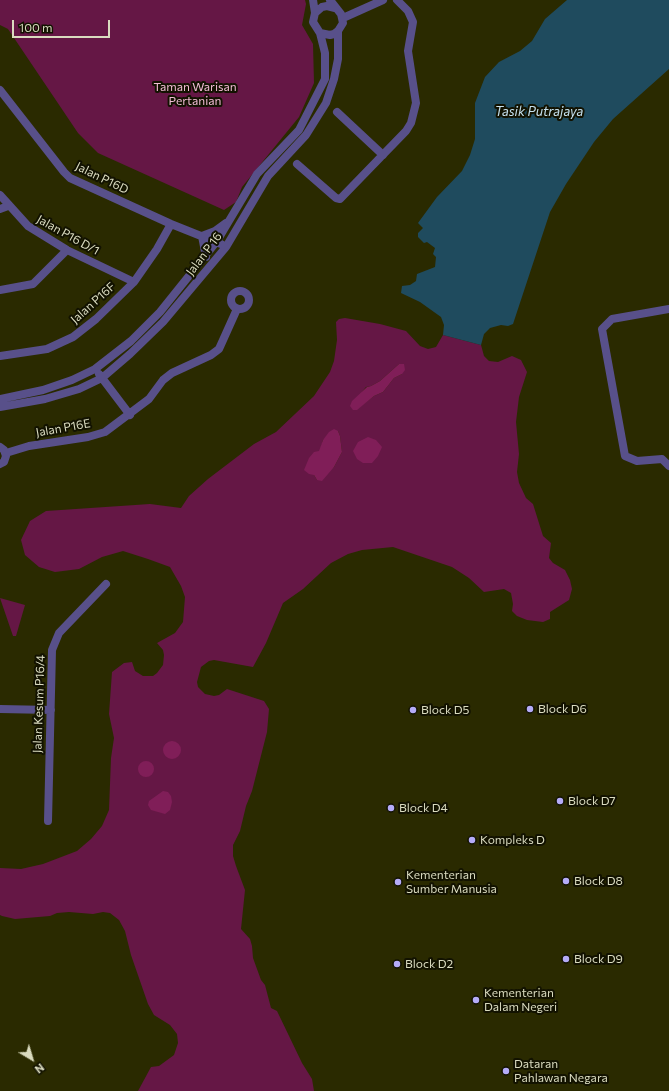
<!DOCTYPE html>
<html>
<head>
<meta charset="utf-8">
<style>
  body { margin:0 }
  #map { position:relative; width:669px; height:1091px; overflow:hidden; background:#2a2a00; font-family:Commissioner,sans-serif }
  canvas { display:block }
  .north { position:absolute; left:12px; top:1039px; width:40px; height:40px; -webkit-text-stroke:3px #121200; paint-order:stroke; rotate:142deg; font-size:11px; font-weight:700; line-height:16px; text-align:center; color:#dadbbf }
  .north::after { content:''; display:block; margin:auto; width:14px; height:18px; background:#dadbbf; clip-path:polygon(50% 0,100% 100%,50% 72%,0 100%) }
  .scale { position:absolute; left:12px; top:20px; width:98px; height:18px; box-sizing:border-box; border:2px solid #dadbbf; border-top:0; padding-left:5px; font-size:12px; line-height:14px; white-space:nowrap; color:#dadbbf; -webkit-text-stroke:3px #121200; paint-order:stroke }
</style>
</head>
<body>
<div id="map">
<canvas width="669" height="1091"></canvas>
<div class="north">N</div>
<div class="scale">100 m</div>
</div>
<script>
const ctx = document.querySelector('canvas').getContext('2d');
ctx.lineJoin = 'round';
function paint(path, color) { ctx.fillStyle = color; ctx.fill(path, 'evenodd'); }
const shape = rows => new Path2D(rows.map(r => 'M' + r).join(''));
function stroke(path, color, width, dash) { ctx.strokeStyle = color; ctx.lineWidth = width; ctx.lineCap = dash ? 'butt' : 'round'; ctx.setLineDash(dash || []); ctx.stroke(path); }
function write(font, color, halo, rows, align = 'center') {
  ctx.font = font + ' Commissioner,sans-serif'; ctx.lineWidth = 4; ctx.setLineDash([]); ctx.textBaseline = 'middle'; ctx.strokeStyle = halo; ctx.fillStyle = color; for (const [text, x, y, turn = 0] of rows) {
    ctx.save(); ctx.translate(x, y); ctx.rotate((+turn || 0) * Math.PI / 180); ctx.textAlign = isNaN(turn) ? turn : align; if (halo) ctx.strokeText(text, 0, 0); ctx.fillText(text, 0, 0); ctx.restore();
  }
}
const green = shape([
  [0,0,305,0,306,4,302,25,313,44,314,83,299,117,242,187,236,202,224,210,98,153,78,133,8,29,0,25],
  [345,318,380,324,406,331,420,346,428,349,436,347,443,335,481,345,484,356,489,361,498,362,512,356,521,360,527,372,519,397,516,422,519,454,517,472,519,483,526,498,533,504,543,536,551,543,549,558,553,563,565,570,570,580,572,589,569,600,550,612,550,619,543,622,527,620,517,616,512,611,513,604,511,593,504,589,484,592,469,578,452,567,393,547,362,550,348,554,331,563,303,589,283,603,266,643,253,667,214,660,209,661,201,667,197,682,198,687,205,694,214,696,219,695,227,689,264,701,269,709,267,732,252,791,246,806,240,831,233,845,233,856,236,866,245,890,241,929,250,939,252,946,253,958,261,980,265,985,271,1008,277,1011,302,1063,312,1079,314,1091,138,1091,151,1067,159,1066,174,1055,178,1043,177,1034,170,1025,154,1015,148,1004,131,955,125,931,119,920,110,913,103,912,93,914,69,912,57,913,50,916,15,919,2,916,0,915,0,868,21,869,43,864,77,851,91,839,102,826,109,810,111,758,114,738,109,714,112,672,124,663,132,662,135,671,143,676,153,676,157,673,163,665,164,655,163,650,157,643,175,633,183,622,185,597,181,586,170,567,148,559,123,551,102,557,79,569,55,572,39,567,25,555,21,540,30,521,46,511,150,504,181,508,189,496,208,479,254,444,276,432,314,396,330,372,334,361,337,340,336,322,339,319],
  [399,364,402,374,394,378,383,392,374,396,357,409,362,392,366,387,371,386,380,381],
  [338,431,340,436,342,452,334,467,317,480,314,475,323,440],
  [0,598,25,605,16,636,13,636]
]);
const forest = shape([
  [399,364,404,364,405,370,402,374,394,378,383,392,374,396,357,410,353,410,350,406,352,401,367,387,371,386,380,381],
  [334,429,338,431,340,436,342,452,334,467,322,481,317,480,314,475,309,474,304,470,309,458,314,452,319,451,323,440,329,432],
  [368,437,376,440,382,447,378,456,372,463,363,463,357,459,353,451,358,442],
  '163 750a9 9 0 1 1 18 0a9 9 0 1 1-18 0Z',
  '138 769a8 8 0 1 1 16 0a8 8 0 1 1-16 0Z',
  [163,791,168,792,171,796,172,802,170,810,165,814,151,810,148,805,149,801]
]);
const water = shape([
  [567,0,669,0,669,69,613,119,594,142,566,184,550,212,513,324,508,326,501,325,490,328,484,334,481,345,443,335,444,325,441,317,420,302,401,293,402,286,410,285,416,281,417,274,435,267,436,257,433,254,435,248,427,242,424,243,418,237,418,233,423,228,418,223,437,197,462,171,470,155,475,139,475,103,485,77,499,62,520,51,532,41,545,19]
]);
const minor = shape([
  [313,0,315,13],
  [330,0,341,14,343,23,338,31,334,34,330,35,320,33,313,22,315,13,322,7,327,6,335,8],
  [343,18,383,0],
  [0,90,64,172,70,178,171,224,221,244],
  [337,112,383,155],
  [297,164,336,198,340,199,406,131,411,123,416,103,408,51,413,22,408,11,397,0],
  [0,195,28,226,67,250,134,282],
  [0,209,8,206],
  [206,257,202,236,215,231,226,223],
  [0,290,33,284,67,250],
  '231 300a9 9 0 1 1 18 0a9 9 0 1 1-18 0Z',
  [669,309,612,319,602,329,625,456,637,461,662,459,669,466],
  [0,356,47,349,73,337,96,319,134,282,157,249,171,224],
  [99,374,130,415],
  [0,399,43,390,72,380,95,369,131,341,160,312,217,241,257,174,299,130,325,79,325,53,320,33],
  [0,407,45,399,79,389,102,378,130,354,163,322,226,247,268,176,306,135,326,103,334,79,338,59,338,31],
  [0,447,4,450,6,456,4,462,0,464],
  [6,453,29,446,88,437,105,432,149,399,163,380,172,373,211,355,219,349,237,309],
  [0,709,51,710],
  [48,821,52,650,59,633,106,584]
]);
const markers = [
  [530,709,4,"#b5acf8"],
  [413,710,4,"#b5acf8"],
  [560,801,4,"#b5acf8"],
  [391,808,4,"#b5acf8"],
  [472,840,4,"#b5acf8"],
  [566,881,4,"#b5acf8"],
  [398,882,4,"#b5acf8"],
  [566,959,4,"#b5acf8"],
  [397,964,4,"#b5acf8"],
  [476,1000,4,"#b5acf8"],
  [506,1071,4,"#b5acf8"]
];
const parkNames = [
  ["Taman Warisan",195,87],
  ["Pertanian",195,101]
];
const streetNames = [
  ["Jalan P16D",102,178,26],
  ["Jalan P16 D/1",68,235,29],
  ["Jalan P 16",204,254,-53],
  ["Jalan P16F",93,303,-42],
  ["Jalan P16E",63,428,-10],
  ["Jalan Kesum P16/4",39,704,-88]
];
const poiNames = [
  ["Block D6",538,709],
  ["Block D5",421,710],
  ["Block D7",568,801],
  ["Block D4",399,808],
  ["Kompleks D",480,840],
  ["Kementerian",406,875],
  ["Sumber Manusia",406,889],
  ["Block D8",574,881],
  ["Block D9",574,959],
  ["Block D2",405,964],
  ["Kementerian",484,993],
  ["Dalam Negeri",484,1007],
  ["Dataran",514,1064],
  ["Pahlawan Negara",514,1078]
];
const waterNames = [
  ["Tasik Putrajaya",539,112]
];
paint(green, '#651745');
paint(forest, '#801e58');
paint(water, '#1f4b5e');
stroke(minor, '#58508a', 8);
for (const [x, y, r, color] of markers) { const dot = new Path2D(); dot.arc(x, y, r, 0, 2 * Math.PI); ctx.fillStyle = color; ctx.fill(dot); stroke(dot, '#121200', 1.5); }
write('12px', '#f2bcd5', '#121200', parkNames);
write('12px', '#dadbbf', '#121200', streetNames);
write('12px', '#dadbbf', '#121200', poiNames, 'left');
write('italic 13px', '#c5e0ee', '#121200', waterNames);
</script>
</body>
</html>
